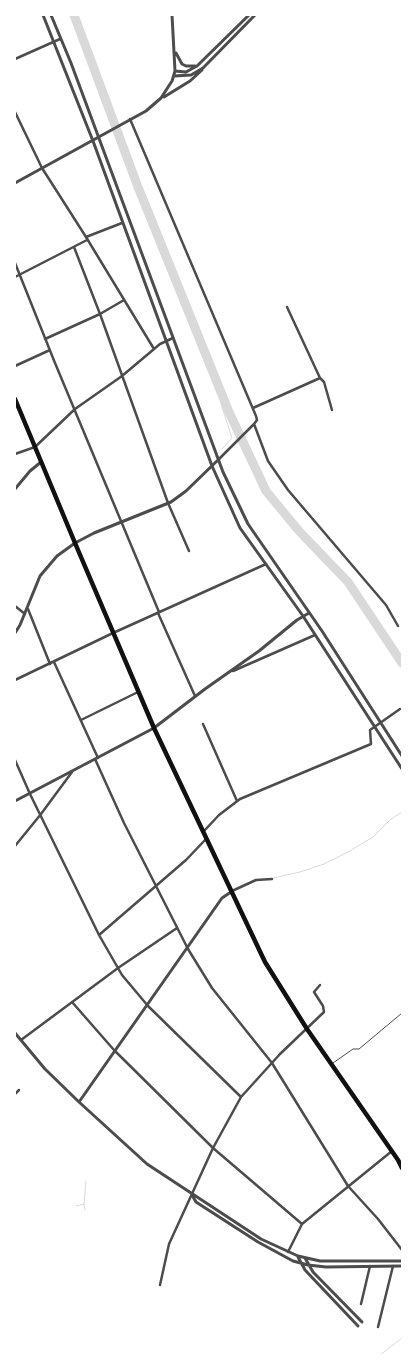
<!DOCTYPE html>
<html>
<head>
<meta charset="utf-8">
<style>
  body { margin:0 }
  #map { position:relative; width:417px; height:1370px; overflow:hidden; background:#fff; font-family:"PT Sans Narrow",sans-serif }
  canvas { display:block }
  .frame { position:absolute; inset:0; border:16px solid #fff; pointer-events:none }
</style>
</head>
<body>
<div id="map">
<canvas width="417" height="1370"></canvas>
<div class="frame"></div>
</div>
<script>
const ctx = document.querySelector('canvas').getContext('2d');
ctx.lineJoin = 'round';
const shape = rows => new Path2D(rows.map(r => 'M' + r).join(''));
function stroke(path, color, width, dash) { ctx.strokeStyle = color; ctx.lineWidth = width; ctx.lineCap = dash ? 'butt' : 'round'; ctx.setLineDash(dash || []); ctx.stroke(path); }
const stream = shape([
  [222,449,232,438,221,404,224,397],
  [273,878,300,872,324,864,348,852,373,837,391,819,402,812],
  [76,1206,84,1204],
  [85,1210,84,1204,86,1181],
  [380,1355,402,1338]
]);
const river = shape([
  [74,15,138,187,229,412,266,491,299,531,348,582,402,663]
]);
const service = shape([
  [333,1063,353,1049,359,1049,402,1013]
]);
const minor = shape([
  [15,59,60,39],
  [15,112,42,168,86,237,154,349],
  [130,119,256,416,257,420,254,424,268,461,288,490,386,605,398,626],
  [86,237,122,223],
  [74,247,100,314,168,503,189,551],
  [15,263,55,363,159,612],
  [15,277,87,240],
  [287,307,320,378,324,382,332,410],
  [45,339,100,314,124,300],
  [15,366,50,350],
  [253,408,320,378],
  [15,454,35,447,75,409,122,376,160,344,173,338],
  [219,459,254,424],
  [15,606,25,614],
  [28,609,50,664],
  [158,613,195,696],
  [54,662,98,758],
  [233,671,315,635],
  [15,680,113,633,266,564],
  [81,720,138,692],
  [203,724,237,801],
  [95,759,124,823,188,949,212,988,272,1063,348,1186,378,1219,402,1250],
  [15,760,30,794,99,935,122,975,148,1006,241,1097],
  [204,831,219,815,240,799,371,744,370,730,400,709],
  [15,846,41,814,72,772],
  [232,891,256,880,272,879],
  [99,935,186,860,206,839],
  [72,1002,114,1050,213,1148,302,1224],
  [21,1040,118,968,177,928],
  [15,1094,19,1090],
  [288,1252,302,1224,392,1151],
  [160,1285,169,1244,213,1148,241,1097,280,1054,324,1012,323,1006,314,992,320,985],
  [361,1304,370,1266],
  [378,1327,393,1266]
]);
const tertiary = shape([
  [43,15,93,141,212,466,240,528,303,616,402,769],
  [51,15,71,63,223,472,248,524,322,631,402,756],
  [176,53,182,64,186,66,195,66],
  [175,71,186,72,197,66,249,15],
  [174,76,191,75,203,68,255,15],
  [164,97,190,81,202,70],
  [15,183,146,111,161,98,172,81,175,71,172,15],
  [15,489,30,471,41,462],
  [15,633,20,625,40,576,57,556,75,543,94,533,171,502,186,491,219,459],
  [15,801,154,728,205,689,259,651,297,620,309,613],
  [15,1033,45,1069,79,1102,147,1164,261,1239,298,1256,320,1261,402,1261],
  [79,1102,222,898,231,892],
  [192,1195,196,1202,258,1242,293,1261,308,1265,326,1267,402,1266],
  [298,1257,305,1270,358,1326],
  [305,1258,313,1272,362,1322]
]);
const primary = shape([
  [15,399,75,543,154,728,265,962,307,1029,398,1160,402,1168]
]);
stroke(stream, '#d9d9d9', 1);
stroke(river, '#d9d9d9', 9);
stroke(service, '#4c4c4c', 1);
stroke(minor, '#4c4c4c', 2.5);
stroke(tertiary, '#4c4c4c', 3);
stroke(primary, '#111', 4.5);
</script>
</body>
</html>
